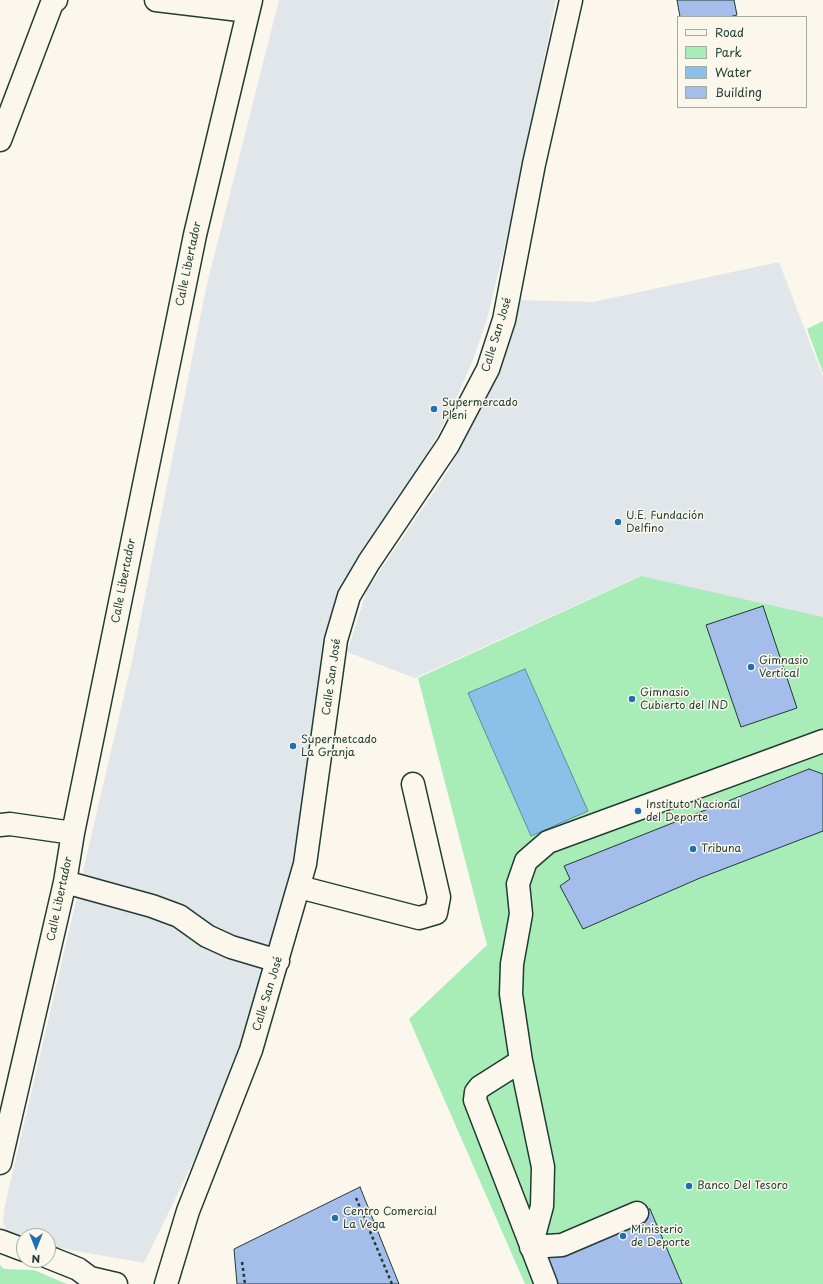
<!DOCTYPE html>
<html>
<head>
<meta charset="utf-8">
<style>
  body { margin:0 }
  #map { position:relative; width:823px; height:1284px; overflow:hidden; background:#fbf7ec; font-family:"Playpen Sans",sans-serif }
  canvas { display:block }
  .legend { position:absolute; left:677px; top:16px; width:130px; height:92px; box-sizing:border-box; background:#fbf7ec; border:1px solid #a3ada2; margin:0; padding:5px 7px; list-style:none; font-size:12px; color:#1f3d34 }
  .legend li { display:flex; align-items:center; gap:8px; height:20px }
  .legend b { width:20px; border:1px solid #a3ada2 }
  .north { position:absolute; left:16px; top:1228px; width:40px; height:40px; box-sizing:border-box; background:#fbf7ec; border:1px solid #a3ada2; border-radius:50%; rotate:180deg; font-size:11px; font-weight:700; line-height:16px; text-align:center; color:#1f3d34 }
  .north::after { content:''; display:block; margin:auto; width:14px; height:18px; background:#1f6fb2; clip-path:polygon(50% 0,100% 100%,50% 72%,0 100%) }
</style>
</head>
<body>
<div id="map">
<canvas width="823" height="1284"></canvas>
<ul class="legend">
<li><b style="height:5px;background:#fbf7ec"></b>Road</li>
<li><b style="height:11px;background:#a8ecb7"></b>Park</li>
<li><b style="height:11px;background:#8bc0e8"></b>Water</li>
<li><b style="height:11px;background:#a5bdea"></b>Building</li>
</ul>
<div class="north">N</div>
</div>
<script>
const ctx = document.querySelector('canvas').getContext('2d');
ctx.lineJoin = 'round';
function paint(path, color) { ctx.fillStyle = color; ctx.fill(path, 'evenodd'); }
const shape = rows => new Path2D(rows.map(r => 'M' + r).join(''));
function stroke(path, color, width, dash) { ctx.strokeStyle = color; ctx.lineWidth = width; ctx.lineCap = dash ? 'butt' : 'round'; ctx.setLineDash(dash || []); ctx.stroke(path); }
function write(font, color, halo, rows, align = 'center') {
  ctx.font = font + ' "Playpen Sans",sans-serif'; ctx.lineWidth = 3; ctx.setLineDash([]); ctx.textBaseline = 'middle'; ctx.strokeStyle = halo; ctx.fillStyle = color; for (const [text, x, y, turn = 0] of rows) {
    ctx.save(); ctx.translate(x, y); ctx.rotate((+turn || 0) * Math.PI / 180); ctx.textAlign = isNaN(turn) ? turn : align; if (halo) ctx.strokeText(text, 0, 0); ctx.fillText(text, 0, 0); ctx.restore();
  }
}
const built = shape([
  [279,0,556,0,511,220,487,319,473,360,448,417,405,492,360,557,334,603,329,680,313,796,240,1050,212,1123,144,1263,48,1246,48,1236,24,1236,24,1242,8,1234,3,1222,5,1205,133,657,206,288],
  [779,262,823,377,823,619,640,576,415,678,347,652,367,590,450,468,493,379,520,300,593,302]
]);
const green = shape([
  [823,321,823,373,807,329],
  [641,576,823,617,823,1284,525,1284,409,1019,487,945,418,678],
  [0,1265,4,1269,34,1270,67,1284,0,1284]
]);
const water = shape([
  [525,669,588,811,531,836,468,693,525,669]
]);
const building = shape([
  [677,0,734,0,737,15,729,17,680,17,677,0],
  [763,606,797,708,741,727,706,625,763,606],
  [809,769,823,774,823,831,700,878,583,929,560,886,570,879,564,866,809,769],
  [360,1187,399,1284,237,1284,234,1249,360,1187],
  [650,1209,682,1284,552,1284,539,1255,650,1209]
]);
const path = shape([
  [356,1198,392,1284],
  [242,1262,245,1284]
]);
const minor = shape([
  [156,0,248,11],
  [0,140,52,3,56,0],
  [0,825,10,824,73,833],
  [65,882,152,906,179,916,207,936,231,947,278,961],
  [299,887,419,918,436,913,439,897,413,784],
  [521,1061,543,1167,542,1206,531,1247,562,1245,637,1213],
  [0,1163,65,882,73,833,195,235,251,0],
  [0,1241,24,1250],
  [48,1257,78,1269,90,1278,93,1284],
  [90,1278,116,1284],
  [166,1284,188,1211,251,1050,305,864,336,640,349,596,369,562,448,445,488,369,504,320,534,164,571,0],
  [546,1284,475,1100,476,1092,480,1087,521,1061,511,994,512,964,521,914,518,884,526,861,548,842,823,741]
]);
const markers = [
  [434,409,4,"#1f6fb2"],
  [618,522,4,"#1f6fb2"],
  [751,667,4,"#1f6fb2"],
  [632,699,4,"#1f6fb2"],
  [293,746,4,"#1f6fb2"],
  [638,811,4,"#1f6fb2"],
  [693,849,4,"#1f6fb2"],
  [689,1186,4,"#1f6fb2"],
  [335,1218,4,"#1f6fb2"],
  [623,1236,4,"#1f6fb2"]
];
const streetNames = [
  ["Calle Libertador",189,264,-78],
  ["Calle San José",497,335,-73],
  ["Calle Libertador",124,581,-79],
  ["Calle San José",332,677,-82],
  ["Calle Libertador",60,899,-78],
  ["Calle San José",268,994,-73]
];
const poiNames = [
  ["Supermercado",442,403],
  ["Pleni",442,416],
  ["U.E. Fundación",626,516],
  ["Delfino",626,529],
  ["Gimnasio",759,661],
  ["Vertical",759,674],
  ["Gimnasio",640,693],
  ["Cubierto del IND",640,706],
  ["Supermetcado",301,740],
  ["La Granja",301,753],
  ["Instituto Nacional",646,805],
  ["del Deporte",646,818],
  ["Tribuna",701,849],
  ["Banco Del Tesoro",697,1186],
  ["Centro Comercial",343,1212],
  ["La Vega",343,1225],
  ["Ministerio",631,1230],
  ["de Deporte",631,1243]
];
paint(built, '#e1e6eb');
paint(green, '#a8ecb7');
paint(water, '#8bc0e8');
stroke(water, '#608ca0', 1);
paint(building, '#a5bdea');
stroke(building, '#1f3d34', 1);
stroke(minor, '#1f3d34', 25);
stroke(path, '#1f3d34', 2.5, [3, 3]);
stroke(minor, '#fbf7ec', 22);
for (const [x, y, r, color] of markers) { const dot = new Path2D(); dot.arc(x, y, r, 0, 2 * Math.PI); ctx.fillStyle = color; ctx.fill(dot); stroke(dot, '#fbf7ec', 1.5); }
write('11px', '#1f3d34', '#fbf7ec', streetNames);
write('11px', '#1f3d34', '#fbf7ec', poiNames, 'left');
</script>
</body>
</html>
